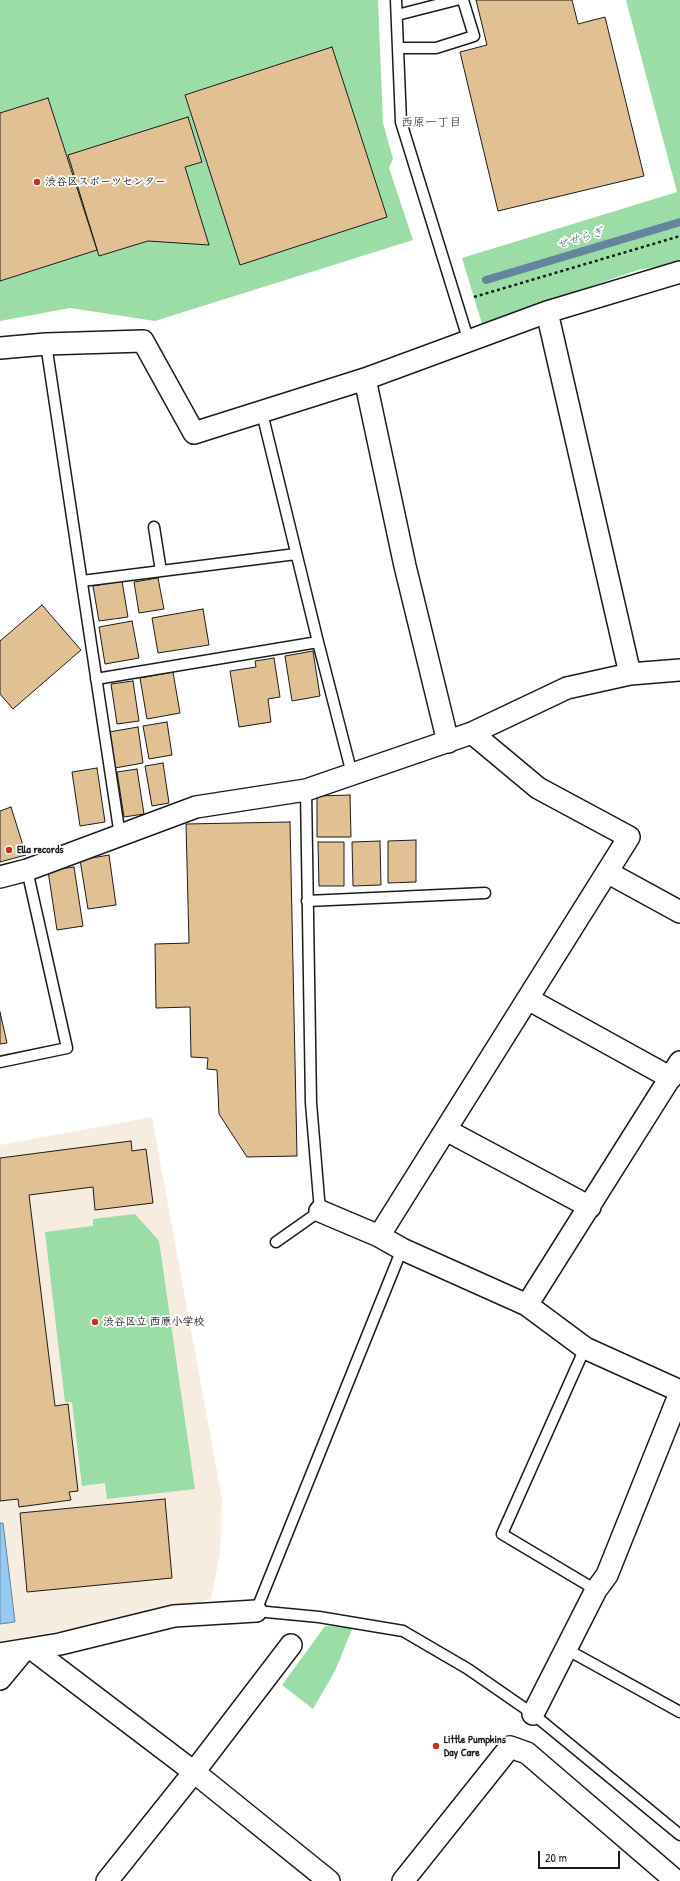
<!DOCTYPE html>
<html>
<head>
<meta charset="utf-8">
<style>
  body { margin:0 }
  #map { position:relative; width:680px; height:1881px; overflow:hidden; background:#fff; font-family:"Patrick Hand",sans-serif }
  canvas { display:block }
  .scale { position:absolute; left:538px; top:1851px; width:82px; height:18px; box-sizing:border-box; border:2px solid #1c1c1c; border-top:0; padding-left:5px; font-size:12px; line-height:14px; white-space:nowrap; color:#1c1c1c; -webkit-text-stroke:3px #fff; paint-order:stroke }
</style>
</head>
<body>
<div id="map">
<canvas width="680" height="1881"></canvas>
<div class="scale">20 m</div>
</div>
<script>
const ctx = document.querySelector('canvas').getContext('2d');
ctx.lineJoin = 'round';
function paint(path, color) { ctx.fillStyle = color; ctx.fill(path, 'evenodd'); }
const shape = rows => new Path2D(rows.map(r => 'M' + r).join(''));
function stroke(path, color, width, dash) { ctx.strokeStyle = color; ctx.lineWidth = width; ctx.lineCap = dash ? 'butt' : 'round'; ctx.setLineDash(dash || []); ctx.stroke(path); }
function write(font, color, halo, rows, align = 'center') {
  ctx.font = font + ' "Patrick Hand","Klee One",sans-serif'; ctx.lineWidth = 3.5; ctx.setLineDash([]); ctx.textBaseline = 'middle'; ctx.strokeStyle = halo; ctx.fillStyle = color; for (const [text, x, y, turn = 0] of rows) {
    ctx.save(); ctx.translate(x, y); ctx.rotate((+turn || 0) * Math.PI / 180); ctx.textAlign = isNaN(turn) ? turn : align; if (halo) ctx.strokeText(text, 0, 0); ctx.fillText(text, 0, 0); ctx.restore();
  }
}
const built = shape([
  [152,1117,222,1499,220,1553,211,1599,114,1622,0,1641,0,1145]
]);
const green = shape([
  [0,0,378,0,383,123,393,159,389,168,413,240,155,321,70,308,0,321],
  [626,0,680,0,680,263,638,270,482,324,462,258,677,192],
  [135,1214,159,1241,195,1489,107,1499,105,1483,82,1486,72,1402,65,1402,45,1232,93,1226,93,1219],
  [325,1626,353,1627,335,1671,313,1709,282,1685]
]);
const water = shape([
  [0,1523,3,1523,15,1622,0,1624,0,1523]
]);
const stream = shape([
  [486,280,680,222]
]);
const building = shape([
  [476,0,572,0,578,24,605,17,644,176,498,211,460,52,487,45,476,0],
  [332,47,387,217,240,265,185,95,332,47],
  [48,98,97,250,0,281,0,113,48,98],
  [188,117,202,162,185,167,209,245,148,241,99,256,68,155,188,117],
  [158,578,164,609,139,613,134,582,158,578],
  [122,581,128,617,99,621,93,586,122,581],
  [42,605,81,650,13,709,0,694,0,641,42,605],
  [203,609,209,645,158,653,152,618,203,609],
  [132,621,139,658,105,664,99,627,132,621],
  [313,651,320,696,292,701,285,656,313,651],
  [274,658,280,697,268,699,271,722,239,727,230,671,256,667,255,661,274,658],
  [173,672,180,713,147,719,140,678,173,672],
  [133,681,139,721,117,724,111,684,133,681],
  [167,722,172,755,149,759,143,726,167,722],
  [138,727,143,763,115,768,109,732,138,727],
  [163,763,169,803,152,806,145,766,163,763],
  [97,768,105,822,80,826,72,772,97,768],
  [137,769,144,814,124,817,117,772,137,769],
  [350,795,351,837,317,837,317,796,350,795],
  [11,807,26,855,0,862,0,811,11,807],
  [290,822,297,1156,247,1157,219,1114,217,1070,207,1069,208,1058,191,1057,190,1007,156,1008,155,944,189,943,186,824,290,822],
  [416,840,416,882,388,883,388,841,416,840],
  [380,841,381,885,353,886,352,842,380,841],
  [318,842,344,842,344,886,319,886,318,842],
  [109,855,116,905,88,909,80,860,109,855],
  [74,867,83,926,57,930,48,871,74,867],
  [0,1012,7,1043,0,1044,0,1012],
  [131,1141,132,1151,146,1149,153,1203,95,1210,93,1187,29,1195,55,1406,68,1404,78,1491,69,1492,71,1500,19,1507,18,1499,0,1501,0,1158,131,1141],
  [165,1499,172,1578,27,1592,20,1513,165,1499]
]);
const path = shape([
  [474,297,680,236]
]);
const service = shape([
  [396,0,401,122,469,342],
  [397,15,456,0],
  [398,48,436,48,474,36,463,0],
  [46,344,120,836],
  [262,413,318,642,352,774],
  [154,527,161,571],
  [82,581,296,554],
  [96,679,318,642],
  [307,901,485,893],
  [0,1062,67,1048,27,870],
  [276,1242,320,1211,311,1103,306,790],
  [402,1249,256,1611,319,1617,403,1631,468,1669,533,1714,680,1835],
  [585,1348,502,1534,596,1590],
  [566,1649,680,1712]
]);
const minor = shape([
  [547,312,630,674],
  [0,348,46,344,143,341,194,433,365,379,547,312,680,272],
  [365,379,405,566,448,742],
  [607,872,680,912],
  [0,877,27,870,196,807,306,790,472,733,567,688,630,674,680,670],
  [528,999,671,1078],
  [446,1130,590,1207],
  [320,1211,379,1236,402,1249,527,1305,585,1348,680,1391],
  [379,1236,629,837,538,788,472,733],
  [527,1305,680,1062],
  [32,1649,194,1772,329,1881],
  [0,1654,60,1644,174,1616,256,1611],
  [0,1679,24,1650],
  [533,1714,596,1590,607,1575,680,1393],
  [107,1881,194,1772,291,1645],
  [403,1881,510,1747,527,1753,676,1881]
]);
const markers = [
  [37,182,4,"#c8321e"],
  [9,850,4,"#c8321e"],
  [95,1322,4,"#c8321e"],
  [436,1746,4,"#c8321e"]
];
const poiNames = [
  ["渋谷区スポーツセンター",45,182],
  ["Ella records",17,850],
  ["渋谷区立 西原小学校",103,1322],
  ["Little Pumpkins",444,1740],
  ["Day Care",444,1753]
];
const neighbourhoodNames = [
  ["西原一丁目",431,123]
];
const waterNames = [
  ["せせらぎ",580,239,-17]
];
paint(built, '#f6ecdf');
paint(green, '#9cdda7');
paint(water, '#95caf3');
stroke(water, '#65849d', 1);
stroke(stream, '#65849d', 8);
paint(building, '#e1c093');
stroke(building, '#1c1c1c', 1);
stroke(service, '#1c1c1c', 13);
stroke(minor, '#1c1c1c', 24);
stroke(path, '#1c1c1c', 2.5, [3, 3]);
stroke(service, '#fff', 10);
stroke(minor, '#fff', 21);
for (const [x, y, r, color] of markers) { const dot = new Path2D(); dot.arc(x, y, r, 0, 2 * Math.PI); ctx.fillStyle = color; ctx.fill(dot); stroke(dot, '#fff', 1.5); }
write('bold 11px', '#1c1c1c', '#fff', poiNames, 'left');
write('12px', '#1c1c1c', '#fff', neighbourhoodNames);
write('italic 12px', '#465967', '#fff', waterNames);
</script>
</body>
</html>
